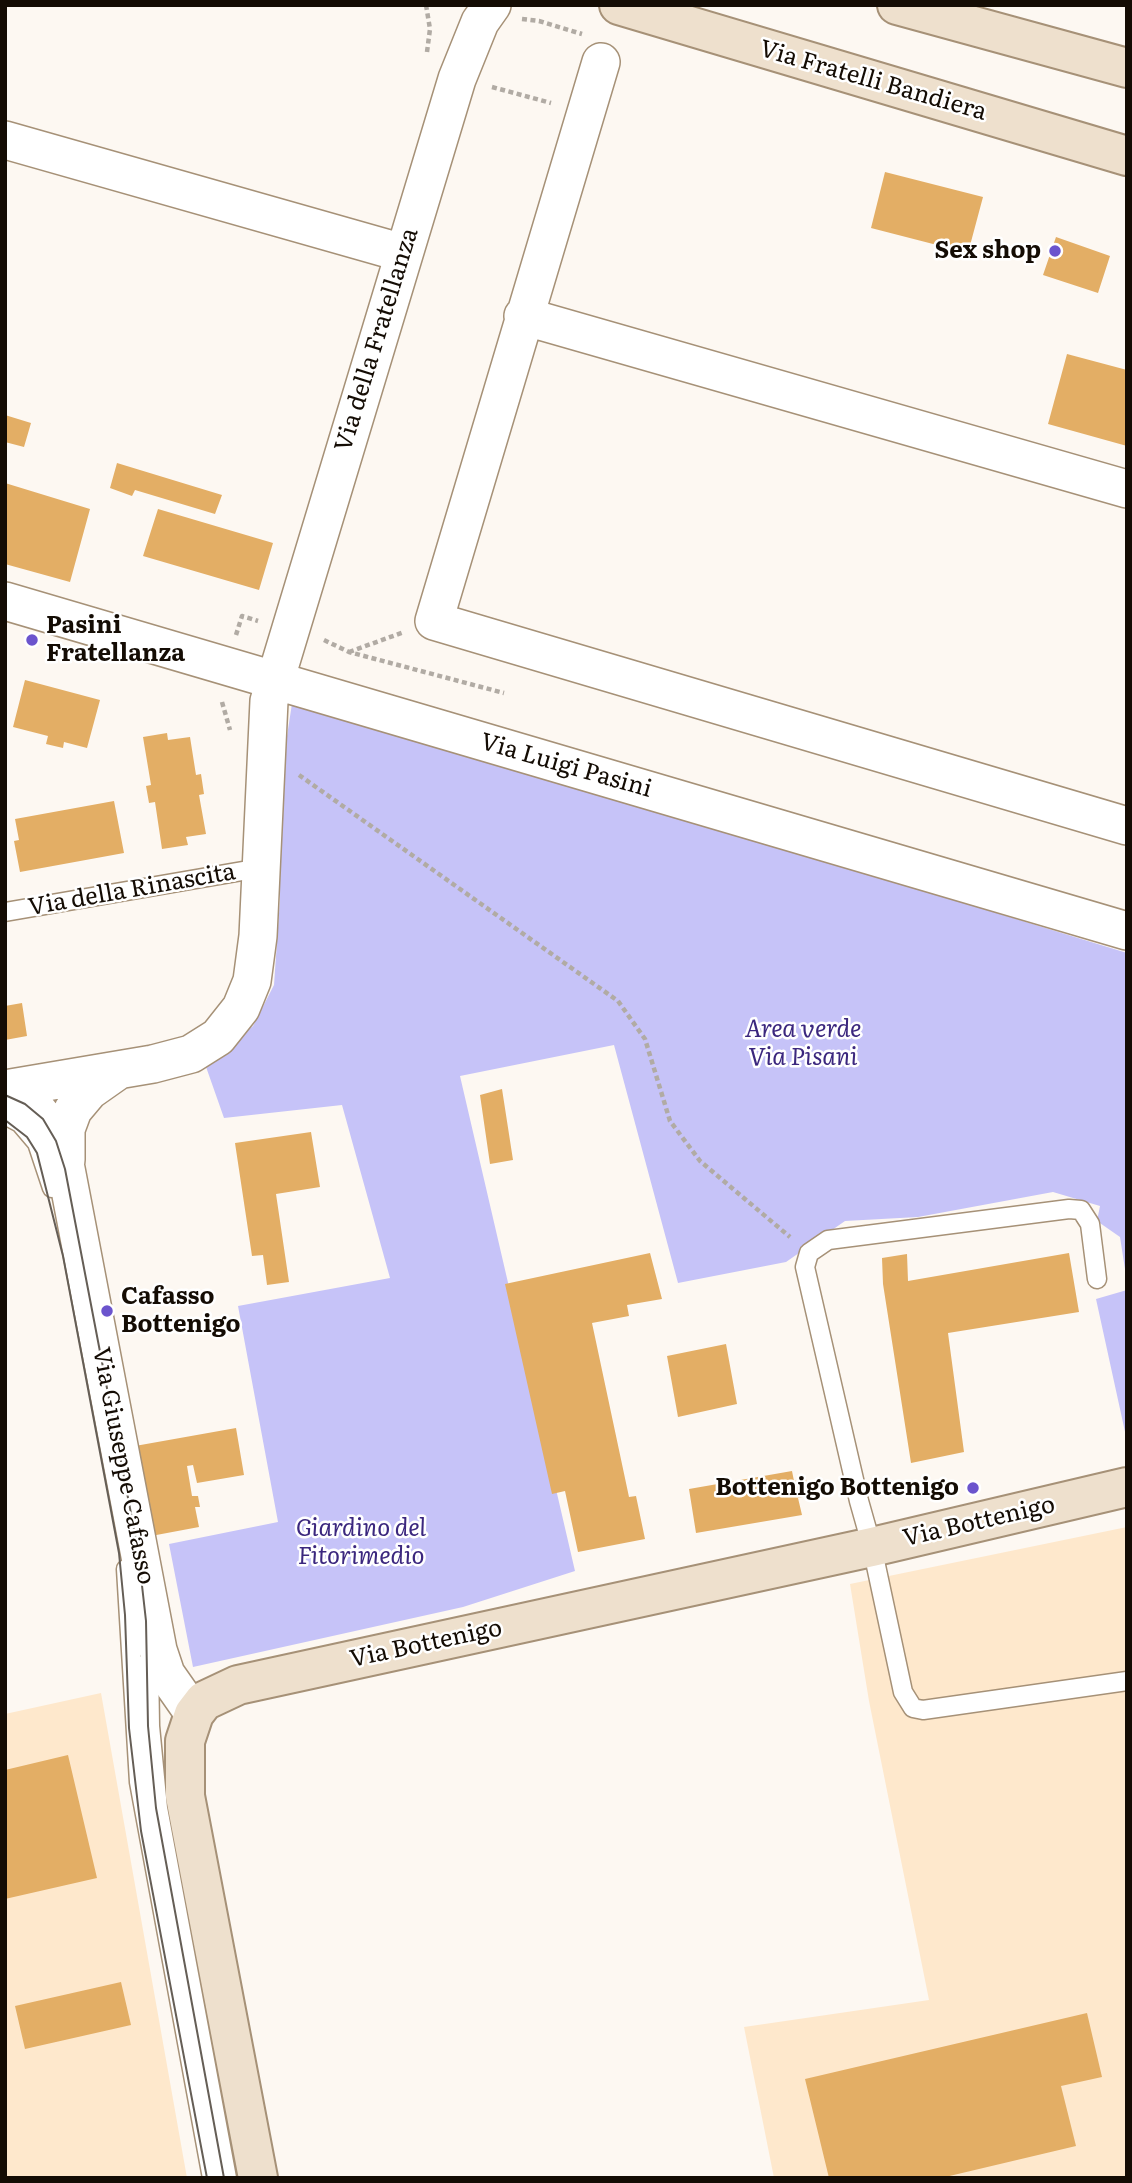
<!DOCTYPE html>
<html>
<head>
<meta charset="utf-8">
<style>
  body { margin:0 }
  #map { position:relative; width:1132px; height:2183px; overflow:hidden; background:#fdf8f2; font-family:Literata,serif }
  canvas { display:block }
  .frame { position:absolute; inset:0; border:7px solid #140c04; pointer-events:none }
</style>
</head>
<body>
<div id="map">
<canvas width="1132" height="2183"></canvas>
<div class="frame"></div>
</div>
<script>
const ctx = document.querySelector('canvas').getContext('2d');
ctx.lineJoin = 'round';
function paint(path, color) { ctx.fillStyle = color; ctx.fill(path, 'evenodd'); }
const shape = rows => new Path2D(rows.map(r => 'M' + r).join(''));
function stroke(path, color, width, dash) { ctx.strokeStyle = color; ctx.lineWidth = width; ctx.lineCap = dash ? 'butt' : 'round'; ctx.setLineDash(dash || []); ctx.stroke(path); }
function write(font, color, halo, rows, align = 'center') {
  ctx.font = font + ' Literata,serif'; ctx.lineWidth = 5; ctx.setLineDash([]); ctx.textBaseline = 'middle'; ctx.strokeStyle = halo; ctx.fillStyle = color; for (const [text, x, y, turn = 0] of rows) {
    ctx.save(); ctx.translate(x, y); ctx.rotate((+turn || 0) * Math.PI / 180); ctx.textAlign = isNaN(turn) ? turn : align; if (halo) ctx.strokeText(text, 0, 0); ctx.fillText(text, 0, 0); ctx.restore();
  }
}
const built = shape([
  [1127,1527,1127,2178,774,2178,744,2027,929,2000,869,1701,850,1584],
  [101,1693,187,2178,5,2178,5,1714]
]);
const green = shape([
  [293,697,1127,953,1127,1282,1120,1237,1097,1221,1100,1206,1053,1192,918,1217,845,1221,786,1262,678,1283,614,1045,460,1076,575,1571,463,1607,193,1667,169,1544,278,1522,238,1306,390,1278,342,1105,224,1118,205,1064,253,1026,274,985,280,899,279,788],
  [1127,1290,1127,1441,1096,1299]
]);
const building = shape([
  [885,172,983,197,968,253,871,228],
  [1056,237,1110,256,1098,293,1043,275],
  [1067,354,1127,370,1127,446,1048,424],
  [5,415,31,423,24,447,5,442],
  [117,463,222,495,215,514,135,490,132,496,110,488],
  [5,483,90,509,70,582,5,564],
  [158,509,273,543,259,590,143,556],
  [25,680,100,700,87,748,64,742,63,748,46,744,48,736,13,727],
  [167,733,168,740,190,737,196,775,201,774,204,794,199,795,206,834,186,837,188,845,162,849,155,802,149,803,146,786,151,785,143,737],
  [114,801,124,853,20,872,14,841,19,840,15,819],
  [22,1003,27,1036,5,1040,5,1006],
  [502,1089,513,1160,490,1164,480,1095],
  [311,1132,320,1187,276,1194,289,1282,267,1285,263,1255,252,1256,235,1143],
  [650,1253,662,1299,627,1305,629,1316,592,1323,629,1497,636,1496,645,1539,578,1552,565,1491,552,1494,505,1284],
  [1069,1253,1079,1312,948,1333,964,1452,911,1463,883,1284,882,1258,907,1254,908,1281],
  [726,1344,737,1404,678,1417,667,1356],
  [236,1428,244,1475,197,1483,193,1465,187,1466,192,1496,198,1496,200,1507,195,1507,199,1527,151,1536,135,1446],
  [792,1471,794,1481,806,1479,809,1496,798,1498,802,1515,696,1533,689,1489],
  [68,1755,97,1878,5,1899,5,1770],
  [121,1982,131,2025,25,2049,15,2006],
  [1087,2013,1102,2077,1061,2086,1076,2146,941,2178,829,2178,805,2079]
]);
const path = shape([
  [426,5,430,29,427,52],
  [522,19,539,21,582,34],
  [492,87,551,103],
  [236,635,242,616,258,621],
  [324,640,349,652,504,693],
  [349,652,404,632],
  [222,702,230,730],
  [299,775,618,1001,645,1039,670,1121,700,1161,790,1237]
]);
const lane = shape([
  [5,912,260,868],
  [5,1115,20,1123,37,1143,52,1188],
  [1097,1279,1090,1224,1081,1210,1069,1209,828,1240,809,1253,805,1267,859,1501,872,1547,903,1692,913,1708,923,1710,1127,1681],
  [126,1569,139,1782,212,2178],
  [149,1660,150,1726,158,1808,227,2178]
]);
const street = shape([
  [601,62,434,621,1127,826],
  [5,140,403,253],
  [523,316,1127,489],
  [5,601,1127,931],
  [5,1089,153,1064,191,1054,218,1037,241,1008,252,981,258,936,269,701,457,79,480,22,492,5],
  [5,1092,38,1111,51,1127,63,1153,158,1650,166,1674,194,1714],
  [66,1160,66,1129,73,1110,89,1091,116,1072]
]);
const secondary = shape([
  [619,5,1127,156],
  [897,5,1127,68],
  [258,2178,185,1796,185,1741,194,1714,204,1701,238,1685,872,1547,1127,1487]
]);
const tram = shape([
  [5,1095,25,1104,43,1119,56,1141,65,1169,138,1550,146,1621,148,1726,156,1808,224,2178],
  [5,1120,27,1137,37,1153,63,1256,119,1553,125,1615,129,1728,141,1831,207,2178]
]);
const markers = [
  [1055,251,7,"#6b54cd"],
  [32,640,7,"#6b54cd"],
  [107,1311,7,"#6b54cd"],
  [973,1488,7,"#6b54cd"]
];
const streetNames = [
  ["Via Fratelli Bandiera",873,81,16],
  ["Via della Fratellanza",377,340,-73],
  ["Via Luigi Pasini",566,766,16],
  ["Via della Rinascita",132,890,-10],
  ["Via Giuseppe Cafasso",123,1466,79],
  ["Via Bottenigo",979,1522,-13],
  ["Via Bottenigo",426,1644,-12]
];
const poiNames = [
  ["Sex shop",1041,251],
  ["Pasini",46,626,"left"],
  ["Fratellanza",46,654,"left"],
  ["Cafasso",121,1297,"left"],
  ["Bottenigo",121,1325,"left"],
  ["Bottenigo Bottenigo",959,1488]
];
const parkNames = [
  ["Area verde",803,1030],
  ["Via Pisani",803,1058],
  ["Giardino del",361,1529],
  ["Fitorimedio",361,1557]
];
paint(built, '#fee8cc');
paint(green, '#c6c3f8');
paint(building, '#e3ae65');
stroke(lane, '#a69177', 21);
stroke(street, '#a69177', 40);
stroke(secondary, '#a69177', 42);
stroke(path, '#b1aba4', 4.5, [5, 3.5]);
stroke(lane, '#fff', 18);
stroke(street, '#fff', 37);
stroke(secondary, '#eee0cd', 38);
stroke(tram, '#655e56', 2);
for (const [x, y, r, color] of markers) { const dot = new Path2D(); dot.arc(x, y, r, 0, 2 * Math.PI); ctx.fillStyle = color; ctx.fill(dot); stroke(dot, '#fff', 2.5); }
write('24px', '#140c04', '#fff', streetNames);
write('bold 24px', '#140c04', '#fff', poiNames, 'right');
write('italic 24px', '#3b277e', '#fff', parkNames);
</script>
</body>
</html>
